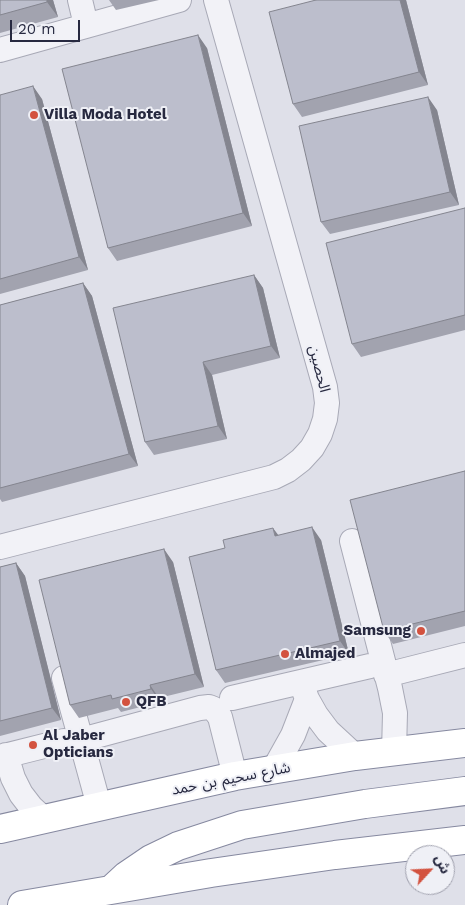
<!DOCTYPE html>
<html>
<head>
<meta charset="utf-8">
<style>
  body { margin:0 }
  #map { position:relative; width:465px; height:905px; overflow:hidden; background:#dfe0e9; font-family:"Work Sans","Noto Sans Arabic",sans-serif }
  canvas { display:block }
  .north { position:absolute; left:405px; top:845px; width:50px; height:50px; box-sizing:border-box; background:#eff0f6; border:1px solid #9fa0ad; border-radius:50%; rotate:65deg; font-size:14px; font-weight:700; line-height:20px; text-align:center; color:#272940 }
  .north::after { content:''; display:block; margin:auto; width:18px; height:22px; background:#d3523f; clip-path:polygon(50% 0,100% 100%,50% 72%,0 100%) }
  .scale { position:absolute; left:10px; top:20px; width:70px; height:22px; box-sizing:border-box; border:2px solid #272940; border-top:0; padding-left:6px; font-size:15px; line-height:18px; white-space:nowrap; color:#272940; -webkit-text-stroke:4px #eff0f6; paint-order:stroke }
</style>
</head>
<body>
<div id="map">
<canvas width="465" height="905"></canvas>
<div class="north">ش</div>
<div class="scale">20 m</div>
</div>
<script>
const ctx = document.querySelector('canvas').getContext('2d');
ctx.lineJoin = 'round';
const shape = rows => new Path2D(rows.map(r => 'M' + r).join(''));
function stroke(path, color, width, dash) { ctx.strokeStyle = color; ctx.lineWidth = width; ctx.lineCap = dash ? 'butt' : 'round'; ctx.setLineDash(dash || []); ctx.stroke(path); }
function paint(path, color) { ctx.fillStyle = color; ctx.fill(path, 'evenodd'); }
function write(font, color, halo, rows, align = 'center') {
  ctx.font = font + ' "Work Sans","Noto Sans Arabic",sans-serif'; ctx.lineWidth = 4; ctx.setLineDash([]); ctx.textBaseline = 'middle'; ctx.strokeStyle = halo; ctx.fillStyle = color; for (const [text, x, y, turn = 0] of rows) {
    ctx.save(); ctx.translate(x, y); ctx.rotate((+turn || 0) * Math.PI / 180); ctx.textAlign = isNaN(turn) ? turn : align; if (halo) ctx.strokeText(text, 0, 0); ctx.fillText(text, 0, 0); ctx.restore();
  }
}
const minor = shape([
  [80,0,86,25],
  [0,50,179,0],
  [352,541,390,688,395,713,394,752],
  [0,547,274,477,288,470,301,460,312,448,320,434,325,419,327,403,325,387,216,0],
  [386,675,465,655],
  [64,678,99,806],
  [301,682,307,699,316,715,328,731,355,756],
  [232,698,370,666],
  [81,740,200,708,209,707,214,709,220,717,235,776],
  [6,755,13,778,21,794,31,807,44,819],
  [0,757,64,741],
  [274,769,293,735,307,699]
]);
const highway = shape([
  [0,829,235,776,355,756,465,743],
  [113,888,126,876,151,859,178,846,242,825,365,804,465,791],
  [22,905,211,873,335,855,465,840]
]);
const wall = shape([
  [0,0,53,0,58,17,0,33],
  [109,0,159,0,116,10],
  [316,0,406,0,428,85,302,117,293,104],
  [207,48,252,226,117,261,108,248],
  [0,95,42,99,88,270,0,294],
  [437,110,459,205,330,234,321,222],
  [465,208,465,330,361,357,352,344],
  [254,275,263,288,280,358,212,375,227,439,154,455,145,442],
  [83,283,92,296,138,466,2,502,0,499,0,305],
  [465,471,465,626,393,644,384,631],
  [278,535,321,540,349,654,225,683,216,670],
  [173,562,204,687,159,698,160,702,121,712,118,708,79,718,70,705],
  [16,563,25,576,61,720,0,736,0,567]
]);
const shadedWall = shape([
  [47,0,53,0,58,17,47,2],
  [400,0,406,0,428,85,419,72],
  [198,35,207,48,252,226,243,213],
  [33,86,42,99,88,270,79,257],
  [428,97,437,110,459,205,450,192],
  [254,275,263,288,280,358,271,346],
  [83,283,92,296,138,466,129,454],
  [203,362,212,375,227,439,218,426],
  [312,527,321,540,349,654,340,641],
  [273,528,282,540,275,536],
  [164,549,173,562,204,687,195,674],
  [16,563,25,576,61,720,52,708],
  [150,685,159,698,160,702,151,689]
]);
const building = shape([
  [0,0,47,0,47,2,0,15,0,0],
  [316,0,400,0,419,72,293,104,269,12,316,0],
  [198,35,243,213,108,248,62,69,198,35],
  [33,86,79,257,0,279,0,95,33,86],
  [428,97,450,192,321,222,299,126,428,97],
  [465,208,465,315,352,344,326,243,465,208],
  [254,275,271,346,203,362,218,426,145,442,113,308,254,275],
  [83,283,129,454,0,488,0,305,83,283],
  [465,471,465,611,384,631,350,500,465,471],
  [312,527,340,641,216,670,189,557,225,548,223,540,273,528,275,536,312,527],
  [164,549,195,674,150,685,151,689,112,699,111,695,70,705,39,580,164,549],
  [16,563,52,708,0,721,0,567,16,563]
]);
const markers = [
  [34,115,5,"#d3523f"],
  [421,631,5,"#d3523f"],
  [285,654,5,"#d3523f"],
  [126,702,5,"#d3523f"],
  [33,745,5,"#d3523f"]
];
const poiNames = [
  ["Villa Moda Hotel",44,115],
  ["Samsung",411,631,"right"],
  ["Almajed",295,654],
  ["QFB",136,702],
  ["Al Jaber",43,736],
  ["Opticians",43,753]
];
const streetNames = [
  ["الحصين",319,369,76],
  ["شارع سحيم بن حمد",231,779,-11]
];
stroke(minor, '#a8a9b6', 26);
stroke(highway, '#8689a0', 30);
stroke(minor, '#f2f2f7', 24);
stroke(highway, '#fff', 28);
paint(wall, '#a2a3af');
paint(shadedWall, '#84858f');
paint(building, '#bcbecc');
stroke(building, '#84858f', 1);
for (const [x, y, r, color] of markers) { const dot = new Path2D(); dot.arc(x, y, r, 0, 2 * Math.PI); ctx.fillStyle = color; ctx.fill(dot); stroke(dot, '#eff0f6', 2); }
write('bold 15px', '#272940', '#eff0f6', poiNames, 'left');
write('15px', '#272940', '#eff0f6', streetNames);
</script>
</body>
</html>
